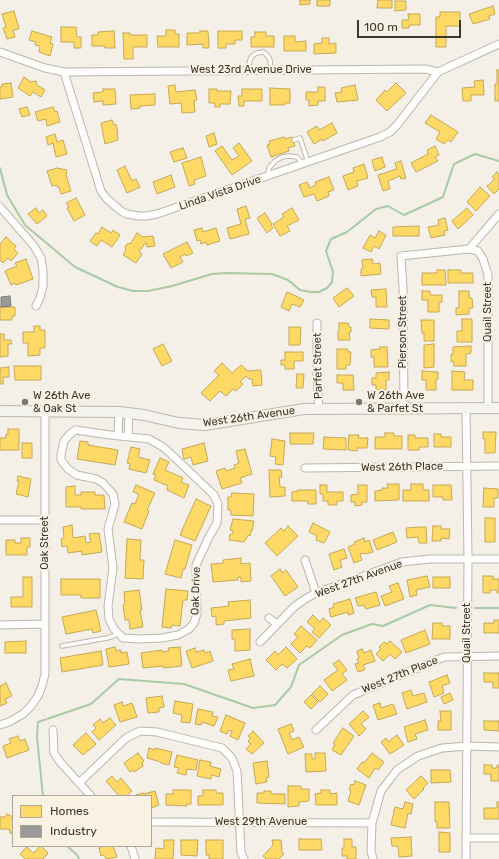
<!DOCTYPE html>
<html>
<head>
<meta charset="utf-8">
<style>
  body { margin:0 }
  #map { position:relative; width:499px; height:859px; overflow:hidden; background:#f4f0e7; font-family:Rubik,sans-serif }
  canvas { display:block }
  .legend { position:absolute; left:12px; top:795px; width:140px; height:52px; box-sizing:border-box; background:#f9f1e2; border:1px solid #ada79b; margin:0; padding:5px 7px; list-style:none; font-size:12px; color:#3a3731 }
  .legend li { display:flex; align-items:center; gap:8px; height:20px }
  .legend b { width:20px; border:1px solid #ada79b }
  .scale { position:absolute; left:357px; top:20px; width:104px; height:18px; box-sizing:border-box; border:2px solid #3a3731; border-top:0; padding-left:5px; font-size:12px; line-height:14px; white-space:nowrap; color:#3a3731; -webkit-text-stroke:3px #f9f1e2; paint-order:stroke }
</style>
</head>
<body>
<div id="map">
<canvas width="499" height="859"></canvas>
<ul class="legend">
<li><b style="height:11px;background:#ffd966"></b>Homes</li>
<li><b style="height:11px;background:#999"></b>Industry</li>
</ul>
<div class="scale">100 m</div>
</div>
<script>
const ctx = document.querySelector('canvas').getContext('2d');
ctx.lineJoin = 'round';
function paint(path, color) { ctx.fillStyle = color; ctx.fill(path, 'evenodd'); }
const shape = rows => new Path2D(rows.map(r => 'M' + r).join(''));
function stroke(path, color, width, dash) { ctx.strokeStyle = color; ctx.lineWidth = width; ctx.lineCap = dash ? 'butt' : 'round'; ctx.setLineDash(dash || []); ctx.stroke(path); }
function write(font, color, halo, rows, align = 'center') {
  ctx.font = font + ' Rubik,sans-serif'; ctx.lineWidth = 4; ctx.setLineDash([]); ctx.textBaseline = 'middle'; ctx.strokeStyle = halo; ctx.fillStyle = color; for (const [text, x, y, turn = 0] of rows) {
    ctx.save(); ctx.translate(x, y); ctx.rotate((+turn || 0) * Math.PI / 180); ctx.textAlign = isNaN(turn) ? turn : align; if (halo) ctx.strokeText(text, 0, 0); ctx.fillText(text, 0, 0); ctx.restore();
  }
}
const homes = shape([
  [300,0,310,0,310,4,300,5,300,0],
  [317,0,330,0,330,6,317,6,317,0],
  [378,0,392,0,392,8,377,8,378,0],
  [395,1,406,1,406,10,395,11,395,1],
  [493,6,495,14,489,16,490,19,473,24,469,14,493,6],
  [14,11,19,29,13,30,15,37,7,39,3,28,6,27,2,14,14,11],
  [440,12,460,12,460,26,446,26,446,47,436,47,436,17,440,17,440,12],
  [408,14,420,14,420,25,409,25,409,28,402,28,402,20,409,20,408,14],
  [61,27,76,27,77,37,81,37,81,48,74,48,74,42,61,42,61,27],
  [166,30,175,30,175,34,179,34,179,47,158,47,157,36,166,36,166,30],
  [32,31,52,37,50,43,53,44,50,56,39,52,40,46,35,45,36,42,29,40,32,31],
  [114,31,115,48,105,48,105,46,92,46,92,35,98,35,98,32,114,31],
  [200,31,208,31,209,48,203,48,203,44,187,45,187,33,200,33,200,31],
  [218,31,242,31,242,40,235,40,235,44,226,44,226,48,218,48,218,31],
  [255,32,266,32,266,36,274,36,274,47,251,47,251,37,255,37,255,32],
  [123,33,130,33,130,35,147,35,147,47,133,47,133,59,124,59,123,33],
  [284,36,295,36,295,42,306,41,306,51,284,51,284,36],
  [322,38,329,38,329,44,336,43,336,53,314,54,314,44,322,43,322,38],
  [497,70,499,70,499,101,495,101,495,84,497,84,497,70],
  [24,77,31,82,36,81,37,85,45,90,41,97,33,92,30,96,18,88,24,77],
  [483,80,484,95,471,95,471,101,463,101,462,88,475,87,474,81,483,80],
  [11,83,13,97,0,99,0,87,2,87,2,84,11,83],
  [396,83,406,93,387,111,376,100,385,90,387,92,396,83],
  [175,85,176,92,195,90,197,100,194,101,195,112,182,113,181,103,170,104,168,86,175,85],
  [355,85,358,100,337,102,335,93,342,92,341,88,355,85],
  [318,87,325,87,325,101,318,101,318,105,309,106,309,100,306,100,306,92,318,92,318,87],
  [270,88,290,89,290,103,285,103,285,105,270,105,270,88],
  [103,89,115,89,116,104,103,105,103,101,94,102,93,93,103,92,103,89],
  [209,89,217,89,217,91,231,91,230,104,220,104,220,107,215,107,215,103,209,103,209,89],
  [242,89,262,89,262,101,244,101,244,106,239,106,238,96,242,96,242,89],
  [155,94,155,105,140,106,140,108,131,109,130,95,155,94],
  [27,107,30,115,22,117,19,109,27,107],
  [53,107,55,112,57,111,60,122,47,126,46,119,38,121,35,112,53,107],
  [431,115,458,132,451,142,448,140,444,144,436,139,440,132,425,123,431,115],
  [112,120,114,125,116,124,118,134,117,134,118,140,105,144,101,123,112,120],
  [332,123,337,133,323,141,322,139,314,144,307,132,317,126,319,130,332,123],
  [214,133,217,144,209,147,206,136,214,133],
  [55,134,57,142,63,140,67,154,56,157,53,143,48,145,46,137,55,134],
  [284,137,285,139,292,137,295,146,288,148,289,151,271,157,267,145,270,144,269,141,284,137],
  [239,143,252,161,232,175,215,151,222,146,232,160,239,156,233,148,239,143],
  [435,146,439,155,435,157,438,161,416,172,411,163,428,154,427,150,435,146],
  [183,148,187,158,174,162,170,152,183,148],
  [201,157,206,176,194,180,195,184,189,186,182,163,201,157],
  [382,157,385,167,375,171,372,160,382,157],
  [401,161,406,178,401,179,400,176,388,181,390,189,383,191,378,175,397,169,395,163,401,161],
  [364,164,368,178,357,181,358,186,348,190,343,176,354,172,353,168,364,164],
  [125,166,132,181,136,179,140,187,127,193,117,170,125,166],
  [57,168,67,170,66,175,71,191,61,194,59,187,58,188,57,185,52,186,47,171,57,168],
  [497,172,499,174,499,189,494,194,487,186,495,179,492,177,497,172],
  [171,175,175,187,157,194,153,182,171,175],
  [329,177,334,190,328,192,329,196,317,201,314,194,304,197,299,185,307,182,310,188,316,185,315,182,329,177],
  [480,187,490,196,476,211,467,202,480,187],
  [76,198,85,215,74,221,67,208,69,207,66,203,76,198],
  [246,206,250,218,245,219,249,234,230,239,227,228,241,224,237,209,246,206],
  [36,208,39,213,43,210,47,216,37,224,28,214,36,208],
  [292,208,299,220,287,226,290,231,280,236,273,224,284,217,282,214,292,208],
  [467,208,473,215,458,229,452,221,467,208],
  [265,213,272,224,271,225,273,228,267,233,257,218,265,213],
  [445,218,448,230,444,231,445,235,431,238,428,227,439,225,438,220,445,218],
  [419,226,419,236,393,236,393,227,419,226],
  [102,227,111,233,113,230,120,235,112,247,101,240,97,246,90,241,96,233,98,234,102,227],
  [202,228,203,232,216,228,220,241,207,245,206,242,201,244,200,240,197,241,194,230,202,228],
  [379,231,386,235,379,249,374,246,371,252,363,248,370,235,375,238,379,231],
  [137,233,143,237,153,236,155,246,147,247,146,242,139,252,142,254,136,263,123,255,126,250,125,247,127,244,131,243,137,233],
  [6,237,16,246,14,249,18,253,11,261,8,258,3,263,0,260,0,244,6,237],
  [187,242,193,253,186,256,185,254,180,257,183,262,171,268,163,254,187,242],
  [26,259,33,279,16,285,15,283,11,285,5,271,17,266,15,263,26,259],
  [372,259,373,264,380,263,381,274,361,276,361,269,363,268,362,260,372,259],
  [437,270,445,270,446,285,422,285,422,273,437,273,437,270],
  [448,270,461,270,461,273,473,273,473,283,448,283,448,270],
  [347,288,354,296,339,307,333,298,347,288],
  [386,289,387,307,376,307,376,297,372,297,371,290,386,289],
  [422,291,430,291,430,295,442,295,442,302,439,302,439,312,428,312,428,300,422,300,422,291],
  [459,291,469,291,469,298,472,298,473,308,469,308,469,314,456,315,456,308,459,308,459,291],
  [287,292,304,300,300,307,292,304,289,311,281,307,287,292],
  [0,307,15,307,15,316,12,316,12,320,0,320,0,307],
  [370,319,389,320,389,329,370,328,370,319],
  [462,319,472,319,472,342,457,342,457,331,462,331,462,319],
  [421,320,434,320,434,341,424,341,424,333,422,333,421,320],
  [339,323,348,323,349,327,351,327,351,332,349,332,350,340,338,340,338,331,339,331,339,323],
  [34,326,40,326,40,330,45,330,45,348,40,348,40,355,28,356,28,343,23,343,23,332,34,332,34,326],
  [289,327,301,327,300,345,289,345,289,327],
  [0,334,4,334,4,340,11,340,12,344,8,344,8,356,0,357,0,334],
  [163,344,172,361,162,366,153,349,163,344],
  [434,344,434,367,424,368,424,345,434,344],
  [471,346,471,353,466,354,466,366,454,366,453,361,451,362,451,354,453,354,453,347,471,346],
  [380,347,387,347,388,367,374,367,374,357,371,357,371,350,380,349,380,347],
  [337,349,348,349,348,352,351,352,350,365,346,365,346,369,337,369,337,349],
  [285,352,303,352,303,361,294,361,294,369,285,369,285,365,281,365,281,360,285,360,285,352],
  [222,363,232,373,241,365,248,371,261,370,262,385,253,386,252,379,249,379,246,376,240,382,243,384,236,391,233,389,226,396,220,391,210,401,201,393,219,375,214,371,222,363],
  [14,366,41,366,41,380,15,380,14,366],
  [9,367,9,377,3,377,3,384,0,384,0,368,9,367],
  [422,371,438,372,438,379,436,379,436,390,426,390,426,380,422,380,422,371],
  [452,371,465,372,464,380,473,380,473,390,452,390,452,371],
  [389,372,389,380,386,380,386,390,376,390,376,385,372,385,372,378,376,378,376,373,389,372],
  [297,374,304,374,303,388,296,388,297,374],
  [337,375,353,375,354,390,343,390,343,383,337,383,337,375],
  [8,429,19,429,19,450,0,450,0,438,6,438,6,434,8,434,8,429],
  [483,432,496,432,495,453,485,453,485,439,483,439,483,432],
  [290,433,314,433,313,444,290,444,290,433],
  [385,433,394,433,394,436,402,436,402,449,375,449,375,437,385,437,385,433],
  [434,434,441,434,441,437,451,437,451,447,434,447,434,434],
  [349,435,359,435,358,438,368,438,367,448,357,448,357,451,348,450,349,435],
  [408,435,415,435,415,438,428,438,428,447,419,447,419,450,408,450,408,435],
  [324,437,346,438,346,450,323,449,324,437],
  [272,439,285,441,283,465,275,464,276,457,270,456,272,439],
  [80,441,88,442,88,445,118,450,115,465,77,459,80,441],
  [22,443,32,443,32,458,22,458,22,443],
  [204,443,208,461,193,465,191,457,184,459,182,449,204,443],
  [131,447,140,449,138,457,150,460,146,473,129,469,130,464,127,463,131,447],
  [245,449,252,474,240,478,242,483,222,489,216,471,225,468,226,471,235,468,234,465,239,463,236,451,245,449],
  [160,458,169,462,165,470,183,478,181,482,189,485,184,498,167,490,168,486,154,480,156,475,153,474,160,458],
  [269,470,281,470,282,477,279,477,280,487,285,487,285,496,270,497,269,470],
  [18,476,31,479,28,497,16,494,19,481,17,481,18,476],
  [387,484,399,484,399,500,375,501,375,491,382,490,382,488,388,488,387,484],
  [411,484,423,484,423,490,429,490,429,501,403,501,403,490,411,490,411,484],
  [136,485,155,493,147,510,149,511,142,529,124,522,132,503,135,504,139,494,133,492,136,485],
  [320,485,327,485,327,492,343,492,343,501,337,501,337,505,328,505,328,501,323,501,323,494,320,494,320,485],
  [358,485,367,485,367,502,362,502,362,505,355,506,355,502,351,502,351,495,358,494,358,485],
  [433,485,451,485,452,500,443,500,443,497,433,497,433,485],
  [75,486,75,495,81,495,81,492,95,492,95,495,104,495,105,509,81,509,81,507,66,507,66,487,75,486],
  [484,488,498,489,498,498,494,498,494,507,483,507,484,488],
  [298,490,316,490,316,504,308,504,308,501,292,501,292,492,298,491,298,490],
  [232,493,254,494,253,516,231,515,231,510,228,510,228,497,231,497,232,493],
  [196,499,211,506,195,541,180,535,196,499],
  [485,518,495,518,495,542,485,542,485,518],
  [233,519,254,521,252,531,251,531,250,536,248,535,245,541,243,542,229,540,230,534,233,534,233,531,230,530,233,519],
  [313,523,330,532,324,543,316,540,317,536,309,532,313,523],
  [72,525,73,538,85,536,86,543,91,542,89,534,99,533,102,552,82,555,82,551,68,553,67,546,62,547,61,539,64,538,63,527,72,525],
  [288,526,298,536,277,556,265,543,281,528,284,531,288,526],
  [433,526,441,526,441,529,450,529,449,539,441,538,441,541,432,541,433,526],
  [420,527,426,527,427,543,419,543,418,537,407,538,406,528,420,527],
  [393,532,397,542,377,550,373,540,393,532],
  [21,538,30,538,30,547,27,547,27,555,6,555,6,540,15,540,15,543,21,543,21,538],
  [364,538,365,542,369,540,373,552,365,554,365,553,360,554,362,560,354,563,348,547,355,544,354,542,364,538],
  [127,539,141,540,140,560,144,560,143,579,125,578,127,539],
  [175,540,192,545,185,569,183,569,181,578,165,574,175,540],
  [344,549,347,558,340,560,342,567,334,570,329,554,344,549],
  [241,558,241,564,250,563,251,581,241,582,241,577,238,577,238,580,213,582,211,564,223,563,223,560,241,558],
  [280,569,283,573,286,570,298,587,285,596,271,576,280,569],
  [427,576,430,587,416,590,417,595,410,597,407,580,427,576],
  [483,576,493,576,493,579,499,579,499,593,497,593,497,590,490,590,490,593,483,593,483,576],
  [23,577,32,577,32,607,11,607,11,597,23,597,23,577],
  [433,577,450,577,450,588,433,588,433,577],
  [61,579,100,579,100,598,81,598,81,595,61,595,61,579],
  [398,583,404,599,385,606,381,596,392,592,389,586,398,583],
  [166,589,188,591,187,600,183,600,180,626,172,625,171,628,162,627,166,589],
  [139,590,142,610,140,610,143,627,130,629,129,620,125,620,123,605,125,604,124,592,139,590],
  [376,592,380,605,366,609,364,605,358,606,355,598,376,592],
  [350,599,354,613,348,615,348,612,331,617,329,609,334,607,333,604,350,599],
  [250,600,251,618,224,621,224,624,216,625,216,616,212,617,211,608,229,606,228,602,250,600],
  [96,610,101,631,93,633,92,629,66,634,62,617,96,610],
  [313,615,320,622,323,618,331,625,319,638,312,632,315,629,307,622,313,615],
  [494,620,499,620,499,633,484,633,484,623,494,623,494,620],
  [433,623,442,623,442,626,450,626,450,639,432,639,433,623],
  [301,626,317,640,310,648,307,646,300,653,291,644,298,637,294,634,301,626],
  [250,629,250,650,235,651,235,639,232,639,232,630,250,629],
  [425,630,430,644,406,653,401,640,425,630],
  [26,641,26,653,5,653,5,642,26,641],
  [390,641,402,652,395,659,390,654,383,661,376,654,381,649,379,647,384,642,387,644,390,641],
  [115,647,116,651,121,650,121,653,127,652,129,664,109,667,106,649,115,647],
  [180,647,182,666,163,668,163,666,143,668,141,653,162,650,162,652,169,651,168,648,180,647],
  [286,647,297,659,287,668,282,664,276,670,266,660,275,651,278,655,286,647],
  [195,648,196,652,204,650,205,653,210,651,213,661,192,668,186,651,195,648],
  [362,649,364,653,371,650,375,661,363,665,365,670,358,672,355,664,359,663,357,659,359,658,357,651,362,649],
  [101,651,103,665,62,672,60,658,101,651],
  [250,659,254,676,231,681,228,670,234,669,232,664,250,659],
  [339,660,347,670,342,674,347,680,332,691,324,680,338,670,333,664,339,660],
  [484,673,499,673,499,688,493,688,493,682,484,682,484,673],
  [447,675,450,683,442,686,444,693,434,697,429,682,447,675],
  [6,683,12,696,5,699,7,703,0,706,0,686,6,683],
  [320,686,328,694,320,702,312,694,320,686],
  [411,690,413,696,424,693,427,702,407,709,402,693,411,690],
  [450,693,453,700,444,704,441,697,450,693],
  [311,695,318,702,311,709,304,702,311,695],
  [162,696,164,707,159,708,159,712,148,713,146,698,162,696],
  [175,701,193,704,190,723,181,722,182,715,173,713,175,701],
  [122,702,123,706,132,703,137,717,120,722,114,705,122,702],
  [380,703,381,708,393,704,397,714,378,720,373,705,380,703],
  [198,709,213,712,212,716,218,717,214,726,202,722,201,725,195,724,198,709],
  [363,711,369,717,361,724,366,729,359,736,349,724,363,711],
  [440,711,451,711,451,730,438,730,438,721,441,721,440,711],
  [226,715,245,723,238,740,230,736,232,731,229,730,227,734,220,731,226,715],
  [110,718,116,725,99,740,92,732,96,728,93,725,100,719,103,723,110,718],
  [425,720,428,730,415,734,417,739,408,742,404,727,425,720],
  [484,721,499,721,499,731,484,730,484,721],
  [291,724,294,731,289,733,292,740,299,737,304,747,288,754,278,729,291,724],
  [343,728,354,736,341,755,332,750,335,744,333,743,343,728],
  [253,731,264,743,252,754,246,749,251,744,248,741,251,738,248,736,253,731],
  [86,733,96,744,83,755,73,745,86,733],
  [397,735,404,745,390,754,381,742,386,738,388,742,397,735],
  [18,736,20,741,25,739,29,750,7,758,3,746,11,743,9,739,18,736],
  [149,748,155,750,155,748,172,752,169,765,161,763,161,762,147,758,149,748],
  [138,753,144,761,142,763,143,766,134,772,133,770,130,772,124,763,138,753],
  [315,753,325,753,326,771,306,772,305,754,312,754,312,759,315,759,315,753],
  [372,753,384,762,378,770,375,768,369,778,357,769,362,762,364,763,372,753],
  [177,755,198,760,196,770,187,769,186,775,177,773,179,768,174,767,177,755],
  [200,760,211,762,210,766,221,769,219,777,212,775,211,779,197,776,200,760],
  [267,761,269,777,266,778,267,782,256,784,253,763,267,761],
  [484,765,492,765,492,768,497,768,497,765,499,765,499,781,491,781,491,774,484,774,484,765],
  [431,770,450,770,451,782,431,783,431,770],
  [112,776,117,782,121,778,132,791,126,796,119,796,106,781,112,776],
  [421,776,428,783,423,788,424,789,414,799,406,790,421,776],
  [355,781,366,785,359,805,348,801,351,791,349,790,351,784,354,785,355,781],
  [288,786,301,786,301,789,309,789,309,801,299,802,299,806,288,807,288,786],
  [173,790,191,790,191,804,187,804,187,806,166,805,166,794,173,794,173,790],
  [203,790,216,790,216,793,223,793,223,805,198,805,198,796,203,796,203,790],
  [321,790,330,790,330,794,337,793,337,805,316,805,315,794,321,793,321,790],
  [155,791,159,805,151,808,151,796,136,795,143,793,144,794,155,791],
  [264,791,271,791,271,794,285,794,285,804,257,803,257,793,264,793,264,791],
  [405,802,413,804,411,814,408,813,405,828,391,825,395,807,403,809,405,802],
  [435,802,449,802,450,828,437,828,437,822,435,822,435,802],
  [497,802,499,802,499,819,484,819,484,808,497,808,497,802],
  [7,814,13,817,13,834,10,833,10,830,7,829,0,829,0,817,5,817,7,814],
  [439,832,450,833,450,852,439,852,439,832],
  [411,837,412,856,399,857,398,846,392,846,391,838,411,837],
  [299,839,321,839,322,850,299,850,299,839],
  [344,839,352,839,352,847,356,847,356,859,347,859,347,856,342,856,342,848,344,848,344,839],
  [164,840,174,840,173,859,155,859,156,848,164,849,164,840],
  [181,840,198,840,197,856,181,855,181,840],
  [206,840,223,840,223,859,209,859,209,855,206,855,206,840],
  [272,840,281,840,282,853,284,854,279,859,266,859,263,856,273,845,272,840],
  [41,846,48,853,43,859,25,859,20,854,27,847,33,853,41,846],
  [101,846,113,846,117,857,106,859,104,855,101,856,99,848,101,848,101,846]
]);
const industry = shape([
  [10,296,11,306,1,307,1,297,10,296]
]);
const stream = shape([
  [0,168,7,195,25,225,75,267,118,287,133,291,148,291,172,286,212,274,226,273,272,274,288,280,300,290,311,292,319,292,327,288,332,282,333,272,326,251,331,239,347,232,376,209,388,206,404,215,443,197,454,164,475,154,499,161],
  [475,608,499,608],
  [43,796,37,737,38,722,91,704,119,679,184,684,253,708,275,705,291,687,299,665,342,635,372,624,383,626,430,605,456,608],
  [67,846,77,855,79,859]
]);
const path = shape([
  [39,709,50,724]
]);
const lane = shape([
  [248,70,250,60,252,56,257,53,263,52,267,55,270,60,271,70],
  [294,140,300,138,308,162],
  [268,175,269,168,275,161,282,157,289,156,297,157,303,164],
  [62,646,107,638,114,636,117,632]
]);
const street = shape([
  [0,52,45,68,64,72,425,69,438,72],
  [64,72,101,191,107,199,121,211,127,214,139,216,146,216,157,214,380,137,390,132,397,125,438,72,499,44],
  [0,207,34,246,41,258,43,271,43,286,40,298,36,306],
  [469,249,478,251,483,259,488,275,488,408],
  [317,323,317,374,319,409],
  [404,408,403,288,401,256,469,249,499,214],
  [466,408,468,559,466,859],
  [76,430,110,435,149,439,163,447,173,456,214,495,218,504,217,523,209,537,196,565,197,614,194,623,189,629,178,635,162,638,139,639,123,638,114,629,109,619,108,606,113,568,108,529,115,504,113,494,103,483,96,479,77,475,68,469,61,460,61,455,64,441,70,434,76,430],
  [118,436,119,412],
  [128,437,129,413],
  [305,468,499,466],
  [0,520,45,520],
  [305,560,316,593],
  [269,618,277,624],
  [0,625,45,624],
  [260,642,294,607,305,599,316,593,402,562,430,559,499,559],
  [0,725,9,722,23,714,31,706,38,696,42,686,45,674,45,411],
  [53,730,54,753,60,762,91,796],
  [316,730,353,695,444,657,499,656],
  [79,783,126,738,140,731,157,732,222,748,232,758,237,771,241,852,244,859],
  [151,822,372,823],
  [466,838,499,838],
  [131,846,135,859],
  [373,859,371,851,372,823,381,791,397,770,418,756,442,748,467,746,499,747]
]);
const secondary = shape([
  [0,411,119,412,144,415,179,423,205,425,304,409,499,408]
]);
const markers = [
  [25,402,4,"#7b7871"],
  [359,402,4,"#7b7871"]
];
const streetNames = [
  ["West 23rd Avenue Drive",251,70],
  ["Linda Vista Drive",220,193,-19],
  ["Quail Street",488,312,-90],
  ["Pierson Street",403,332,-90],
  ["Parfet Street",318,366,-91],
  ["West 26th Avenue",249,417,-8],
  ["West 26th Place",402,467,-1],
  ["Oak Street",45,543,-90],
  ["West 27th Avenue",359,579,-20],
  ["Oak Drive",196,591,-88],
  ["Quail Street",467,633,-90],
  ["West 27th Place",400,675,-22],
  ["West 29th Avenue",261,822]
];
const poiNames = [
  ["W 26th Ave",33,396],
  ["& Oak St",33,409],
  ["W 26th Ave",367,396],
  ["& Parfet St",367,409]
];
paint(homes, '#ffd966');
stroke(homes, '#c4a856', 1);
paint(industry, '#999');
stroke(industry, '#7c7c7a', 1);
stroke(stream, '#aacaa5', 2);
stroke(lane, '#bab7b0', 5.5);
stroke(street, '#bab7b0', 9);
stroke(secondary, '#bab7b0', 12);
stroke(path, '#d7d6d3', 1, [2, 2]);
stroke(lane, '#fdfdfb', 3.5);
stroke(street, '#fdfdfb', 7);
stroke(secondary, '#f4f3ed', 10);
for (const [x, y, r, color] of markers) { const dot = new Path2D(); dot.arc(x, y, r, 0, 2 * Math.PI); ctx.fillStyle = color; ctx.fill(dot); stroke(dot, '#f9f1e2', 1.5); }
write('11px', '#3a3731', '#f9f1e2', streetNames);
write('11px', '#3a3731', '#f9f1e2', poiNames, 'left');
</script>
</body>
</html>
